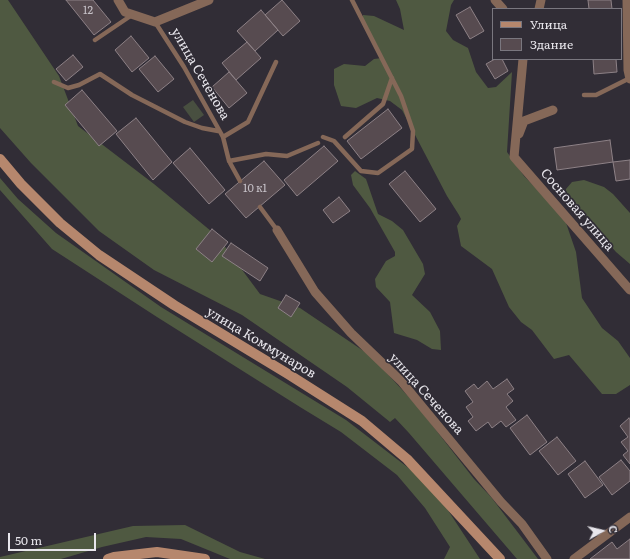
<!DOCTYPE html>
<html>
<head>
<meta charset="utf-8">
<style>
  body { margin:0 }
  #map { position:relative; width:630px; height:559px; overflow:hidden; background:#312d36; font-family:Literata,serif }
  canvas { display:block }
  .legend { position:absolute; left:492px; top:8px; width:130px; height:52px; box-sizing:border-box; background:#312d36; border:1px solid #7a777f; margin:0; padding:5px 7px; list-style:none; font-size:12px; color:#e8e6ec }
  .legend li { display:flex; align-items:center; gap:8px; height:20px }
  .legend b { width:20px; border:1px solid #7a777f }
  .north { position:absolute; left:582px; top:511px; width:40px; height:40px; -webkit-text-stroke:3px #312d36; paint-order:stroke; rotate:82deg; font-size:11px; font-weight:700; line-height:16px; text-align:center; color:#e8e6ec }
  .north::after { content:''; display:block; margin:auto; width:14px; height:18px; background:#e8e6ec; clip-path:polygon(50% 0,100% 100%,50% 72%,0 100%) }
  .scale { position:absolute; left:8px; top:533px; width:88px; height:18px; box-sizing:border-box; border:2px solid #e8e6ec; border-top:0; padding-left:5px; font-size:12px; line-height:14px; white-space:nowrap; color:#e8e6ec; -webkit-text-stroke:3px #312d36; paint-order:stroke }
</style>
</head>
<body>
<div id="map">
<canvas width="630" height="559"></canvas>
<ul class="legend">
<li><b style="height:5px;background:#b6876d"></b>Улица</li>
<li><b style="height:11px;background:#574b50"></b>Здание</li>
</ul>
<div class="north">С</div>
<div class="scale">50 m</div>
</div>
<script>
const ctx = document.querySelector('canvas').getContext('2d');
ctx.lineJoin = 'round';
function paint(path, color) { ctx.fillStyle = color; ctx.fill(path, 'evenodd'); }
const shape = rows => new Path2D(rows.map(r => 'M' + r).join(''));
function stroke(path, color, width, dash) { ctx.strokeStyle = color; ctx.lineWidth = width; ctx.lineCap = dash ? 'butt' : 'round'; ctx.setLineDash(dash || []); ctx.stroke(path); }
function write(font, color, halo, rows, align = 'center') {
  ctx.font = font + ' Literata,serif'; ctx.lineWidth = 3.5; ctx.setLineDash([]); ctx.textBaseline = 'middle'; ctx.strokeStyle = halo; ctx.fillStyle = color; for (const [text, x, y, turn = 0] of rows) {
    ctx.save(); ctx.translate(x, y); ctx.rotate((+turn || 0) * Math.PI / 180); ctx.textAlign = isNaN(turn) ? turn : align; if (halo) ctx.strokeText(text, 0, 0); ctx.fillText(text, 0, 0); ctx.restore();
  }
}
const green = shape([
  [193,100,204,115,194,122,183,107]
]);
const forest = shape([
  [0,0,8,0,59,76,78,126,154,184,217,236,260,294,300,308,371,356,418,407,474,479,491,497,538,559,517,559,409,433,395,418,390,422,347,387,242,315,154,270,99,231,31,163,0,128],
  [396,0,454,0,451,5,446,31,453,40,468,48,476,72,488,88,496,87,512,72,507,152,524,176,564,217,576,252,582,298,602,328,618,341,630,358,630,385,616,394,602,394,569,355,554,359,532,330,521,322,509,307,492,269,461,246,457,226,461,219,459,215,447,196,402,110,390,101,377,98,356,108,341,106,334,85,334,69,344,64,365,66,374,59,382,58,363,23,363,15,374,16,404,30,400,9],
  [355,171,366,179,378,214,392,221,403,230,423,264,425,274,412,295,430,312,440,331,441,350,432,349,417,340,394,333,390,302,376,287,375,279,386,261,395,256,395,252,370,208,353,185,351,175],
  [0,178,18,199,56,233,161,307,346,420,432,486,480,559,444,559,450,547,425,508,397,475,341,432,300,407,157,317,52,249,0,190],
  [584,180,604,187,613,194,630,213,630,264,616,252,565,194,566,189,572,182],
  [185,525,240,552,265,559,230,559,181,539,146,537,102,547,61,559,0,559,0,557,133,526]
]);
const building = shape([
  [66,0,93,0,111,22,94,35,66,0],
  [282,0,300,21,283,36,265,15,282,0],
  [588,0,611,0,612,9,589,9,588,0],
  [470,7,484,31,470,39,456,15,470,7],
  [261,10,278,30,255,51,237,31,261,10],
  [131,36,149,58,132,72,115,50,131,36],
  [247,42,261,58,236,80,222,63,247,42],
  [73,55,83,67,66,81,56,69,73,55],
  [155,56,174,79,158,92,139,69,155,56],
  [495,59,502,59,508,71,495,79,486,64,495,59],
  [593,59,616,59,617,72,594,74,593,59],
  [229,72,247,93,229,108,212,87,229,72],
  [82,90,117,131,99,146,65,105,82,90],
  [388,109,402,128,361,159,347,141,388,109],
  [136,118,172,162,153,180,116,134,136,118],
  [610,140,613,162,557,170,554,148,610,140],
  [324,146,338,161,297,196,284,180,324,146],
  [190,148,225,190,209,204,173,163,190,148],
  [630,160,630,179,616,181,613,162,630,160],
  [264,161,285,185,246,218,225,194,264,161],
  [405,171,436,209,420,222,389,184,405,171],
  [339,197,350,211,333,223,323,210,339,197],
  [212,229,228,242,212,262,196,249,212,229],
  [231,243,268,268,260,281,222,256,231,243],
  [286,295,300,303,291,317,278,308,286,295],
  [507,379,514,389,507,394,513,401,506,407,516,420,506,427,501,421,492,428,488,422,476,431,468,421,473,417,466,407,473,402,465,391,474,384,478,389,487,381,493,389,507,379],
  [527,415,547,442,530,455,510,428,527,415],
  [629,418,630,420,630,464,623,455,628,451,621,442,628,437,620,426,629,418],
  [557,437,576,461,558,475,539,451,557,437],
  [621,460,630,471,630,481,612,495,599,477,621,460],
  [585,461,603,485,585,498,568,474,585,461],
  [630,539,630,559,590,559,612,542,617,549,630,539]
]);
const service = shape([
  [155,22,184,67,223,137,229,161,240,181],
  [95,40,132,15],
  [54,82,68,88,79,85,100,74,132,95,185,122,202,128,218,131],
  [584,95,596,95,630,78],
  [223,137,248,122,276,62],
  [323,137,334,141,361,171,378,173,412,149,413,131,401,96,352,0],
  [345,137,383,104,392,78],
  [229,161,266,154,287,156,318,143],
  [260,207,277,230]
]);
const minor = shape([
  [118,0,125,12,155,22,209,0],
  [495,0,503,9],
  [627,0,628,70,630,79],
  [539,9,541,0],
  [523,59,514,157,630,290],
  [519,134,524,121,553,110],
  [277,230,315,292,351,333,401,381,501,502,522,524,547,559],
  [574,559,630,517]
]);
const secondary = shape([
  [0,159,21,184,60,223,99,255,174,305,288,374,362,421,407,459,500,559],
  [108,559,114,557,157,552,205,559]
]);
const numberNames = [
  ["12",88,11],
  ["10 к1",255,189]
];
const streetNames = [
  ["улица Сеченова",200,74,60],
  ["Сосновая улица",577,210,49],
  ["улица Коммунаров",261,343,31],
  ["улица Сеченова",426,394,48]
];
paint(green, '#484f40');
paint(forest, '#4f5941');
paint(building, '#574b50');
stroke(building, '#8d8186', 1);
stroke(service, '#856858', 4.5);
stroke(minor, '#856858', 9);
stroke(secondary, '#b6876d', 10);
write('11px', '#c4bfc5', null, numberNames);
write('13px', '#e8e6ec', '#312d36', streetNames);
</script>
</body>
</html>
